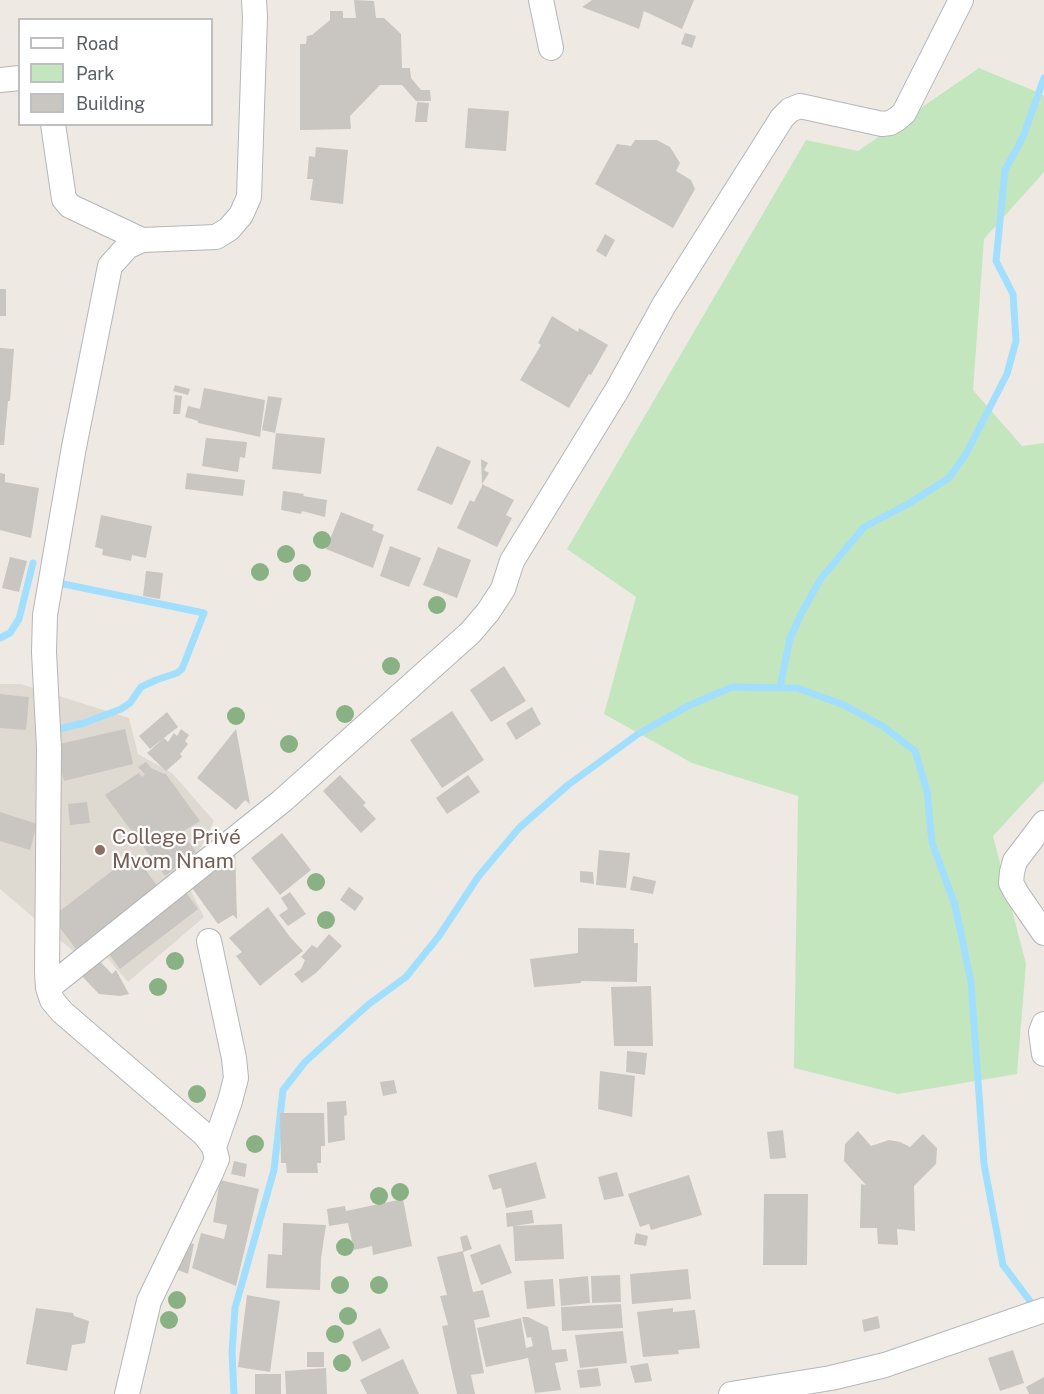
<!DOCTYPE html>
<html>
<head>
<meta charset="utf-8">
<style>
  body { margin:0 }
  #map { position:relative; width:1044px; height:1394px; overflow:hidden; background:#eeeae3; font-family:"Public Sans",sans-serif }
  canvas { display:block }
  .legend { position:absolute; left:18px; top:18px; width:195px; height:108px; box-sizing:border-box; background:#fff; border:2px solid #bdbfc1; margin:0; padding:8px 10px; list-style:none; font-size:18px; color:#5b6064 }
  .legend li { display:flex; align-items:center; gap:12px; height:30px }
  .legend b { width:30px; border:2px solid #bdbfc1 }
</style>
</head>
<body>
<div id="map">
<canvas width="1044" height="1394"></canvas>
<ul class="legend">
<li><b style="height:8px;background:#fff"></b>Road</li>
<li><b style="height:16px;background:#c3e6bf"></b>Park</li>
<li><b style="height:16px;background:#c9c5c0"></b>Building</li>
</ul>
</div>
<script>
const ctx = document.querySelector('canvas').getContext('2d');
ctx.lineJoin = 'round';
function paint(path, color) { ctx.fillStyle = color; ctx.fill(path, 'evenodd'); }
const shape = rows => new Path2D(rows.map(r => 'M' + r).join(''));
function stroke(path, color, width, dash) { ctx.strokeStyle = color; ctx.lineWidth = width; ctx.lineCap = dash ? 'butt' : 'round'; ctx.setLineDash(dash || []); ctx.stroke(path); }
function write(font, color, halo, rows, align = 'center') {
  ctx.font = font + ' "Public Sans",sans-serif'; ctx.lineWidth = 4.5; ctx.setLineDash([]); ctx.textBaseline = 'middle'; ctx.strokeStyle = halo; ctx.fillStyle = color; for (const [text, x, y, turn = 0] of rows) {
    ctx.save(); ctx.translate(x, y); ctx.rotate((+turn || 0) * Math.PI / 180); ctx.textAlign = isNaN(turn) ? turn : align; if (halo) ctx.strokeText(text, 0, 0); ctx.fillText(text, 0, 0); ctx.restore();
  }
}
const education = shape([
  [0,684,21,684,129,718,138,754,172,773,214,821,185,879,204,917,128,982,97,946,80,957,0,889]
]);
const green = shape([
  [979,68,1044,95,1044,172,984,239,973,390,1022,446,1044,443,1044,781,993,836,1026,964,1017,1074,898,1094,794,1068,798,796,692,763,604,714,636,597,567,549,806,140,858,151]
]);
const stream = shape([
  [0,638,10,633,19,619,33,563],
  [780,687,790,638,801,614,820,580,864,527,908,504,949,478,966,454,1007,374,1016,341,1013,294,996,261,1005,170,1023,137,1044,78],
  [51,729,59,729,84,723,121,709,130,703,141,687,156,680,177,673,182,669,204,613,54,582],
  [234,1394,232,1352,235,1308,274,1170,283,1090,305,1062,369,1004,406,977,439,936,478,877,519,828,568,785,638,734,688,706,732,687,797,688,844,705,884,727,915,751,927,791,932,843,955,905,971,982,984,1164,1003,1265,1036,1309]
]);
const building = shape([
  [354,0,374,1,376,18,384,18,401,34,402,68,410,68,411,78,421,90,430,90,431,101,416,101,402,85,380,85,350,116,351,129,300,130,300,44,306,44,307,36,312,35,330,20,330,11,343,11,343,18,356,18],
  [592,0,694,0,682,29,644,11,639,29,582,7],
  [685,33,696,36,692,48,681,44],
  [417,102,429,103,427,122,415,122],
  [468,108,509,111,506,151,465,148],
  [635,140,657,140,670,147,680,163,676,171,691,180,695,189,673,228,595,184,617,144,631,146],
  [316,147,348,150,343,204,310,200,313,179,307,179,309,156,315,157],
  [605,234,615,240,606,257,596,251],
  [0,289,6,289,6,316,0,316],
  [552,316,578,332,579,328,608,345,591,375,589,374,569,408,520,380,541,345,538,343],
  [0,348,14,349,10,401,8,401,4,445,0,445],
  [175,385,190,389,188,395,173,391],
  [204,388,265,400,260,437,198,423,198,421,185,417,188,406,200,409],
  [175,395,182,396,180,414,173,414],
  [268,396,282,398,275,433,262,430],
  [276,433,325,438,321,474,272,469],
  [206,438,247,442,245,458,240,457,238,472,202,466],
  [437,446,471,461,452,505,417,490],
  [481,459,488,463,484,470,489,473,482,484,514,500,506,515,512,518,497,547,457,528,470,500,474,502,482,486],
  [0,473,5,474,5,482,39,488,31,538,0,530],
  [187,473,245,480,243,496,185,489],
  [283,491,304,494,303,496,327,500,325,517,302,511,301,514,281,510],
  [341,512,374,525,372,530,384,535,373,568,326,549],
  [101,515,152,526,146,558,132,555,131,561,102,555,103,549,95,547],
  [390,546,421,558,409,587,380,576],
  [438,547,471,560,457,598,423,585],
  [10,557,27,561,19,592,2,588],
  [146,571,163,573,160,599,143,596],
  [504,666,526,701,491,722,470,690],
  [0,694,29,697,26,730,0,728],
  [532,707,541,724,516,740,506,723],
  [452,711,484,760,442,788,410,740],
  [167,712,178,727,150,749,139,736],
  [125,729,133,764,64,781,55,745],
  [181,729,189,735,185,741,188,744,180,754,182,757,166,771,147,753,164,738,168,742,174,733,177,736],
  [236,729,250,804,245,800,236,810,197,778],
  [146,762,151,768,164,774,165,773,200,821,182,832,196,852,165,876,105,795,139,773,142,777,145,774,138,767],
  [340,775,366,803,363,805,376,819,361,833,323,791],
  [468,775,480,792,447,814,436,798],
  [87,802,90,823,70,825,68,804],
  [0,812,37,824,30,850,0,841],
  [282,833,311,870,280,895,251,858],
  [235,848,237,919,233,915,218,924,192,888,204,880],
  [599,850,630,853,626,888,596,885],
  [134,854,158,887,76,949,52,917],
  [580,871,593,872,594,884,580,882],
  [633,876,656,881,653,894,630,890],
  [349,887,364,898,355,911,340,900],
  [183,888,198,909,120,969,104,947],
  [290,892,306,914,288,926,279,915,288,909,281,898],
  [268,907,290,937,303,951,260,986,236,956,242,952,229,938],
  [578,928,634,929,634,943,638,943,637,982,581,981,581,983,534,987,530,959,578,953],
  [329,934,342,946,316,973,302,983,294,974,301,969,305,960,301,957,312,945,317,948],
  [95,956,112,974,116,970,129,994,120,996,99,994,77,971],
  [651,986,653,1046,614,1046,611,987],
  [627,1051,647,1053,645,1075,626,1072],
  [600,1071,635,1076,632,1117,598,1109],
  [394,1080,397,1093,383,1096,380,1082],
  [346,1101,347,1115,344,1116,345,1140,328,1143,327,1102],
  [280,1113,324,1113,325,1146,321,1146,321,1163,317,1163,318,1173,287,1173,286,1163,281,1163],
  [783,1130,786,1158,770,1159,767,1132],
  [858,1131,871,1146,889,1140,900,1142,910,1147,923,1134,937,1148,936,1164,914,1186,915,1231,897,1229,898,1245,878,1244,877,1228,860,1228,861,1184,866,1185,844,1161,845,1144],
  [234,1161,247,1164,245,1177,231,1174],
  [536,1162,546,1198,506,1208,501,1188,493,1190,488,1175],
  [617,1172,624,1196,604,1200,598,1177],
  [689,1175,702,1215,651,1230,649,1224,640,1227,628,1194],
  [220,1180,259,1189,236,1286,192,1268,201,1233,224,1239,227,1225,213,1222],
  [764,1194,808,1194,807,1265,763,1265],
  [403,1199,412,1246,373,1255,372,1246,354,1250,348,1223,329,1226,327,1209,345,1206,346,1211],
  [532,1210,534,1223,507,1227,506,1213],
  [283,1223,326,1225,321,1258,320,1290,266,1288,268,1254,282,1255],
  [562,1224,564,1259,515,1261,513,1226],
  [636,1233,648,1236,646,1246,634,1244],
  [467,1235,472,1249,463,1252,473,1292,483,1290,490,1317,474,1320,484,1373,471,1375,475,1394,457,1394,442,1326,448,1325,440,1296,447,1295,437,1257,463,1251,460,1237],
  [185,1242,194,1244,188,1274,173,1268],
  [500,1244,512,1273,481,1285,470,1255],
  [688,1269,691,1299,632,1304,630,1274],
  [620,1275,621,1302,592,1303,591,1276],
  [588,1276,590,1303,561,1306,559,1279],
  [553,1279,555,1306,527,1309,524,1281],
  [247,1295,280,1301,270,1372,238,1367],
  [621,1304,623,1328,562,1331,561,1307],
  [36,1308,73,1313,74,1316,89,1321,85,1343,72,1345,67,1371,26,1364],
  [673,1308,673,1312,695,1310,700,1348,678,1350,679,1354,643,1357,637,1312],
  [878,1316,880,1328,864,1332,862,1320],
  [522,1317,528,1317,548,1327,552,1350,566,1349,568,1361,555,1363,561,1390,535,1393,528,1358,486,1367,477,1328,521,1318,526,1348,533,1346,531,1337,527,1338],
  [380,1328,390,1348,362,1362,352,1342],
  [623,1331,627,1363,580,1368,575,1335],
  [1013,1350,1024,1383,1000,1391,988,1358],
  [307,1352,324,1352,324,1367,307,1367],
  [403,1359,419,1394,367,1394,360,1380],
  [648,1363,652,1381,635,1383,630,1366],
  [326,1368,327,1394,286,1394,285,1371],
  [598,1368,601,1386,580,1388,577,1370],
  [255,1374,281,1374,281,1394,255,1394],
  [1044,1377,1044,1394,1029,1394,1026,1387]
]);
const minor = shape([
  [541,0,551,48],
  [0,80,20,78],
  [53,124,64,199,70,206,142,240],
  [1044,823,1015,861,1012,872,1011,883,1017,894,1044,933],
  [209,941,234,1058,236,1078,230,1101,214,1147],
  [48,988,282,801,470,633,488,612,503,589,512,561,617,390,664,305,782,118,790,110,800,106,882,124,890,123,897,119,904,113,961,0],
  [1044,1024,1041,1032,1044,1054],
  [127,1394,149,1301,211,1173,217,1159,214,1147,205,1135,62,1012,52,1000,48,988,47,972,49,748,44,652,45,615,74,447,110,266,127,247,142,240,216,237,229,229,241,215,249,197,255,17,254,0],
  [731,1394,831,1378,885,1365,1044,1310]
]);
const trees = [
  [322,540],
  [286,554],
  [260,572],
  [302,573],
  [437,605],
  [391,666],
  [345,714],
  [236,716],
  [289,744],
  [316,882],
  [326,920],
  [175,961],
  [158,987],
  [197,1094],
  [255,1144],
  [400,1192],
  [379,1196],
  [345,1247],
  [340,1285],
  [379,1285],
  [177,1300],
  [348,1316],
  [169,1320],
  [335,1334],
  [342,1363]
];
const markers = [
  [100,850,6,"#8d6e63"]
];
const educationNames = [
  ["College Privé",112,838],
  ["Mvom Nnam",112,862]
];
paint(education, '#ded9d1');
paint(green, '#c3e6bf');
stroke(stream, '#a2dfff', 7);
paint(building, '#c9c5c0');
stroke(minor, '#b4b6ba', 26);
stroke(minor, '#fff', 24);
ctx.fillStyle = '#8ab183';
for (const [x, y] of trees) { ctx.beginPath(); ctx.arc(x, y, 9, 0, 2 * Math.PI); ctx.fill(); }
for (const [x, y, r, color] of markers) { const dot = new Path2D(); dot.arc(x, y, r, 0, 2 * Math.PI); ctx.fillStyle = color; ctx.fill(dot); stroke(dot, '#fff', 2); }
write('21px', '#785e54', '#fff', educationNames, 'left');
</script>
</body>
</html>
